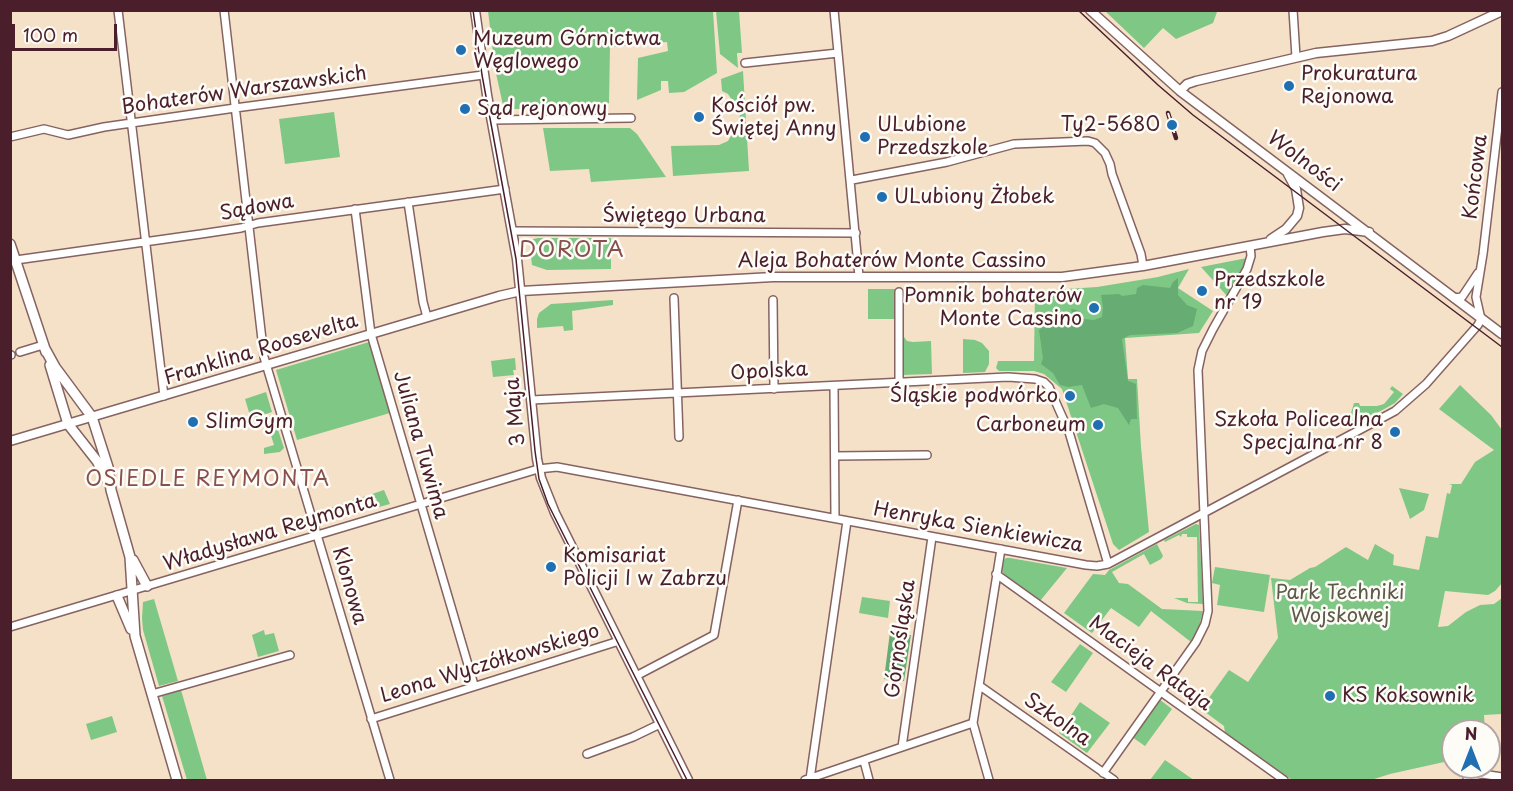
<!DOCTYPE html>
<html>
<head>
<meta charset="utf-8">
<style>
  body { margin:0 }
  #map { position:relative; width:1513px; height:791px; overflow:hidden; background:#f5e1c8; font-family:"Playpen Sans",sans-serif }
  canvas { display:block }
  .frame { position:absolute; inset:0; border:12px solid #4a1f2b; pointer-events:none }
  .north { position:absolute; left:1441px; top:719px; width:60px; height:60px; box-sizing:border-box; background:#fdfcf7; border:2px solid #b5a4a5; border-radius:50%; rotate:0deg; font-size:16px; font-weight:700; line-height:24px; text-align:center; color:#4a1f2b }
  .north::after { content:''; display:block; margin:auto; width:21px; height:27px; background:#1f6fb2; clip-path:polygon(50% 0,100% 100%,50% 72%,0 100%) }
  .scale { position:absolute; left:12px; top:24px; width:105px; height:27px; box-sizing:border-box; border:3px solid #4a1f2b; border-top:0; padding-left:8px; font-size:18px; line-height:21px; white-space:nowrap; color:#4a1f2b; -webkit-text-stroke:4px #fdfcf7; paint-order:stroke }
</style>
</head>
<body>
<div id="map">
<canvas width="1513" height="791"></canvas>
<div class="frame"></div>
<div class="north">N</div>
<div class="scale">100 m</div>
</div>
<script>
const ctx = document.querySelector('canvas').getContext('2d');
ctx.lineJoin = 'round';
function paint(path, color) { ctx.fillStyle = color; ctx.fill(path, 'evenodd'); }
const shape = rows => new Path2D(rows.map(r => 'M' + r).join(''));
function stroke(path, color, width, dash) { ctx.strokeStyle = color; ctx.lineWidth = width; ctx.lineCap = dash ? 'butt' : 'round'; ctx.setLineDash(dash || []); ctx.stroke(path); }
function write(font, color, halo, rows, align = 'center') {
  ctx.font = font + ' "Playpen Sans",sans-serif'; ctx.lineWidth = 5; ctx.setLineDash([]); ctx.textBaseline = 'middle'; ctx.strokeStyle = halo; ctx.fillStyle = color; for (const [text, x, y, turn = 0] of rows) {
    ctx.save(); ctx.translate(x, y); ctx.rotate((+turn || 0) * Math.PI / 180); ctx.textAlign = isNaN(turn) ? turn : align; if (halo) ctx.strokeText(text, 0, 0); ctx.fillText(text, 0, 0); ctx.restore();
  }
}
const green = shape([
  [488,11,713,11,717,73,684,92,669,93,668,81,661,81,661,90,637,100,638,58,668,51,667,42,610,47,609,103,599,109,507,109,507,106,503,105,495,69],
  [716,11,739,11,742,53,737,53,738,68,720,54],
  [1105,11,1223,11,1217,12,1213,23,1176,39,1163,28,1144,48],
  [743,71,749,171,673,176,671,146,719,145,728,141,738,123,740,115,737,108,728,94,722,91,721,79],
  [334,112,340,157,285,164,279,119],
  [543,128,630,128,637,134,666,177,591,182,589,169,550,171],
  [538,238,611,238,611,269,547,270,532,265,529,240],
  [1247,258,1240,276,1228,297,1201,267],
  [1189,269,1178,288,1213,311,1199,333,1125,338,1128,379,1137,379,1141,447,1149,532,1119,550,1113,544,1062,389,1044,374,1034,371,999,371,996,368,998,361,1034,361,1035,291,1097,287,1158,277],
  [868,289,896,289,896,319,868,319],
  [613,300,613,305,572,311,573,330,564,331,563,326,537,328,537,319,539,313,551,304],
  [904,337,907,341,913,342,931,341,932,374,902,375],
  [963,339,975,340,982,343,989,351,989,364,985,372,963,373],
  [369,342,390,413,297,440,276,370],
  [515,358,516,370,513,370,514,375,493,377,491,361],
  [1460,385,1491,415,1502,430,1502,583,1495,591,1488,595,1445,591,1438,627,1448,626,1466,612,1480,605,1494,604,1502,598,1502,714,1484,715,1485,731,1453,731,1453,760,1390,774,1371,780,1292,780,1225,733,1224,726,1201,709,1229,670,1248,682,1278,638,1271,578,1290,580,1310,568,1315,567,1346,547,1368,560,1375,544,1394,555,1393,565,1419,570,1426,536,1438,538,1447,493,1450,494,1452,485,1449,484,1461,484,1475,462,1494,450,1439,409],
  [1392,386,1403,394,1395,403,1352,427,1349,420,1354,403,1359,403,1360,406,1377,406,1384,404,1394,392,1390,389],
  [266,392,272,412,251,419,245,399],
  [273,415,284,448,280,452,264,454,264,448,274,445,265,417],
  [1399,488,1429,494,1424,510,1410,519],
  [384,490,390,504,379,507,376,498,322,514,318,512],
  [1196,524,1199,525,1203,604,1187,603,1174,598,1188,598,1188,602,1198,602,1197,537,1187,537,1187,534,1182,534,1181,537,1179,535,1165,542,1164,540],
  [1157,544,1163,556,1161,559,1150,565,1144,554,1112,572,1119,583,1128,584,1162,609,1203,611,1198,631,1191,642,1151,611,1139,627,1111,608,1092,633,1064,613,1093,574,1105,575,1109,570],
  [1006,558,1010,558,1067,568,1040,601,1005,576,1002,571,1004,560],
  [1215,567,1270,575,1264,612,1217,605,1220,585,1212,583],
  [862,597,890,601,888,618,859,613],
  [154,599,178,681,159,686,143,630,142,618,143,602],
  [264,630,265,635,274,633,279,651,258,657,252,635],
  [1080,644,1093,653,1066,692,1051,682],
  [181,690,207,780,187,780,162,696],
  [1159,699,1172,709,1145,746,1132,737],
  [1080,702,1110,723,1087,753,1059,733],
  [112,716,117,732,91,740,86,724],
  [1165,760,1188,776,1194,780,1150,780]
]);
const forest = shape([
  [1178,278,1178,295,1187,305,1197,309,1193,326,1177,333,1130,335,1122,339,1128,381,1136,384,1137,419,1131,419,1129,425,1118,408,1104,404,1091,408,1082,385,1068,387,1060,385,1053,373,1041,364,1043,358,1039,330,1046,324,1061,327,1073,317,1071,309,1077,310,1084,319,1094,320,1102,317,1103,308,1101,295,1119,294,1122,296,1136,294,1137,288,1143,285,1170,288,1173,282],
  [890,632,911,635,904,681,884,679]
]);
const minor = shape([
  [118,10,164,396],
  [224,10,264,357,390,780],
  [834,10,859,276],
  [1293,10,1296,57],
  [745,63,838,53],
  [492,120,631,118],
  [10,137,44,129,68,135,104,127,235,108,483,75],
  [852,180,947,162,1014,144,1088,141,1095,143,1105,153,1110,164,1112,174,1141,254,1143,266],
  [408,202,423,302,427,317],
  [355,209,371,334,474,685],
  [512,231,856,233],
  [16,260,201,234,241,228,258,223,505,189],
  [674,298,679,437],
  [1454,298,1462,297,1478,273],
  [773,300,774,389],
  [20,352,43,345],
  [10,355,11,355],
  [899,383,899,292],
  [834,386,835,518],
  [531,400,1008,377,1035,379,1044,382,1049,387,1069,432,1108,564],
  [835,456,927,455],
  [996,574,1284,780],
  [10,627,538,469,557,467,1086,565,1097,566,1108,564,1395,411,1426,384,1478,325,1481,319,1476,297,1483,254,1502,92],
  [636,676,714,635,738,500],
  [980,686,1114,780],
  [152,694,290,655],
  [371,719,619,641],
  [973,723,989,780],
  [902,747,932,537],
  [587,754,633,737,660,724],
  [864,761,869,780],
  [1103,773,1196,642,1205,624,1208,611,1198,370,1202,351,1213,329,1247,269,1251,256,1250,246],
  [810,779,847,521],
  [805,780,973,723,1001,549],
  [1467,780,1473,776,1482,774,1502,777]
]);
const tertiary = shape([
  [475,10,487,95,517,259,537,459,541,478,555,513,688,780],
  [1090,10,1180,91,1502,334],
  [1180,91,1187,84,1196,81,1316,53,1432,41,1448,36,1502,11],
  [1271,239,1286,229,1297,216,1299,208,1296,189,1288,174],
  [10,441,499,296,521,291,773,277,1062,277,1143,266,1323,232,1345,229,1369,232]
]);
const secondary = shape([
  [10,244,46,352],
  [44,347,55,367,92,417,108,467,111,490,130,557,135,636,177,780],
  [50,365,68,424,97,461,107,480],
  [133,560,147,586],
  [117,596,131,629]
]);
const tram = shape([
  [473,10,482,75,516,259,535,451,539,479,548,504,687,780],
  [1078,10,1158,85,1193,115,1502,347]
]);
const rail = shape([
  [1168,113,1176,138]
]);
const markers = [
  [461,50,6,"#1f6fb2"],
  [1289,86,6,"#1f6fb2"],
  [465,109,6,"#1f6fb2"],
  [699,117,6,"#1f6fb2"],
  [1172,125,6,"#1f6fb2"],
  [865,137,6,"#1f6fb2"],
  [882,197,6,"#1f6fb2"],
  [1202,291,6,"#1f6fb2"],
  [1094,308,6,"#1f6fb2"],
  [1070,396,6,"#1f6fb2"],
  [193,422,6,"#1f6fb2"],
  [1098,425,6,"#1f6fb2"],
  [1395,432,6,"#1f6fb2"],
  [551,567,6,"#1f6fb2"],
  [1330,696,6,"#1f6fb2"]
];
const poiNames = [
  ["Muzeum Górnictwa",473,39],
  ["Węglowego",473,62],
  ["Prokuratura",1301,74],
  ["Rejonowa",1301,97],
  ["Kościół pw.",711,106],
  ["Świętej Anny",711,129],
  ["Sąd rejonowy",477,109],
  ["ULubione",877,125],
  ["Przedszkole",877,148],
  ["Ty2-5680",1160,125,"right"],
  ["ULubiony Żłobek",894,197],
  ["Przedszkole",1214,280],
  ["nr 19",1214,303],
  ["Pomnik bohaterów",1082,296,"right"],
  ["Monte Cassino",1082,319,"right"],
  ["Śląskie podwórko",1058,396,"right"],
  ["Szkoła Policealna",1383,420,"right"],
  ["Specjalna nr 8",1383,443,"right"],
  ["SlimGym",205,422],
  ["Carboneum",1086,425,"right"],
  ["Komisariat",563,556],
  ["Policji I w Zabrzu",563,579],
  ["KS Koksownik",1342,696]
];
const streetNames = [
  ["Bohaterów Warszawskich",244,91,-8],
  ["Wolności",1304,162,37],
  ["Końcowa",1476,177,-83],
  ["Sądowa",257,208,-10],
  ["Świętego Urbana",684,216],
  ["Aleja Bohaterów Monte Cassino",892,261],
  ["Franklina Roosevelta",261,350,-17],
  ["Opolska",769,372,-3],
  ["3 Maja",516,412,-95],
  ["Juliana Tuwima",420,445,74],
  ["Henryka Sienkiewicza",978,528,10],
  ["Władysława Reymonta",270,533,-17],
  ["Klonowa",349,586,74],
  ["Górnośląska",901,639,-82],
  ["Leona Wyczółkowskiego",490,664,-17],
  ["Macieja Rataja",1150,664,36],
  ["Szkolna",1057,720,35]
];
const parkNames = [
  ["Park Techniki",1340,593],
  ["Wojskowej",1340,616]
];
const neighbourhoodNames = [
  ["OSIEDLE REYMONTA",208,480]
];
const quarterNames = [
  ["DOROTA",572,251]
];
paint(green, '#7fc784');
paint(forest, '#67ac72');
stroke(minor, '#866362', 10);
stroke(tertiary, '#866362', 11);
stroke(secondary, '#866362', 12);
stroke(minor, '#fff', 7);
stroke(tertiary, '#fff', 8);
stroke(secondary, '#fff', 9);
stroke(tram, '#4a1f2b', 1.5);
stroke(rail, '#4a1f2b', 4.5);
stroke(rail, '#fdfcf7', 2, [7]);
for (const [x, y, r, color] of markers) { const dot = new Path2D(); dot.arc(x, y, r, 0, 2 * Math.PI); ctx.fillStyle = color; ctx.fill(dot); stroke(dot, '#fdfcf7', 2); }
write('20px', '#4a1f2b', '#fdfcf7', poiNames, 'left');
write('20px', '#4a1f2b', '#fdfcf7', streetNames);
write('20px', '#5d5a4a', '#fdfcf7', parkNames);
ctx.letterSpacing = '1.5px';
write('21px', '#894f4e', '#fdfcf7', neighbourhoodNames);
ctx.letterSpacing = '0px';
ctx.letterSpacing = '1.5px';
write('22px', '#894f4e', '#fdfcf7', quarterNames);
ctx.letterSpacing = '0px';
</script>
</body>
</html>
